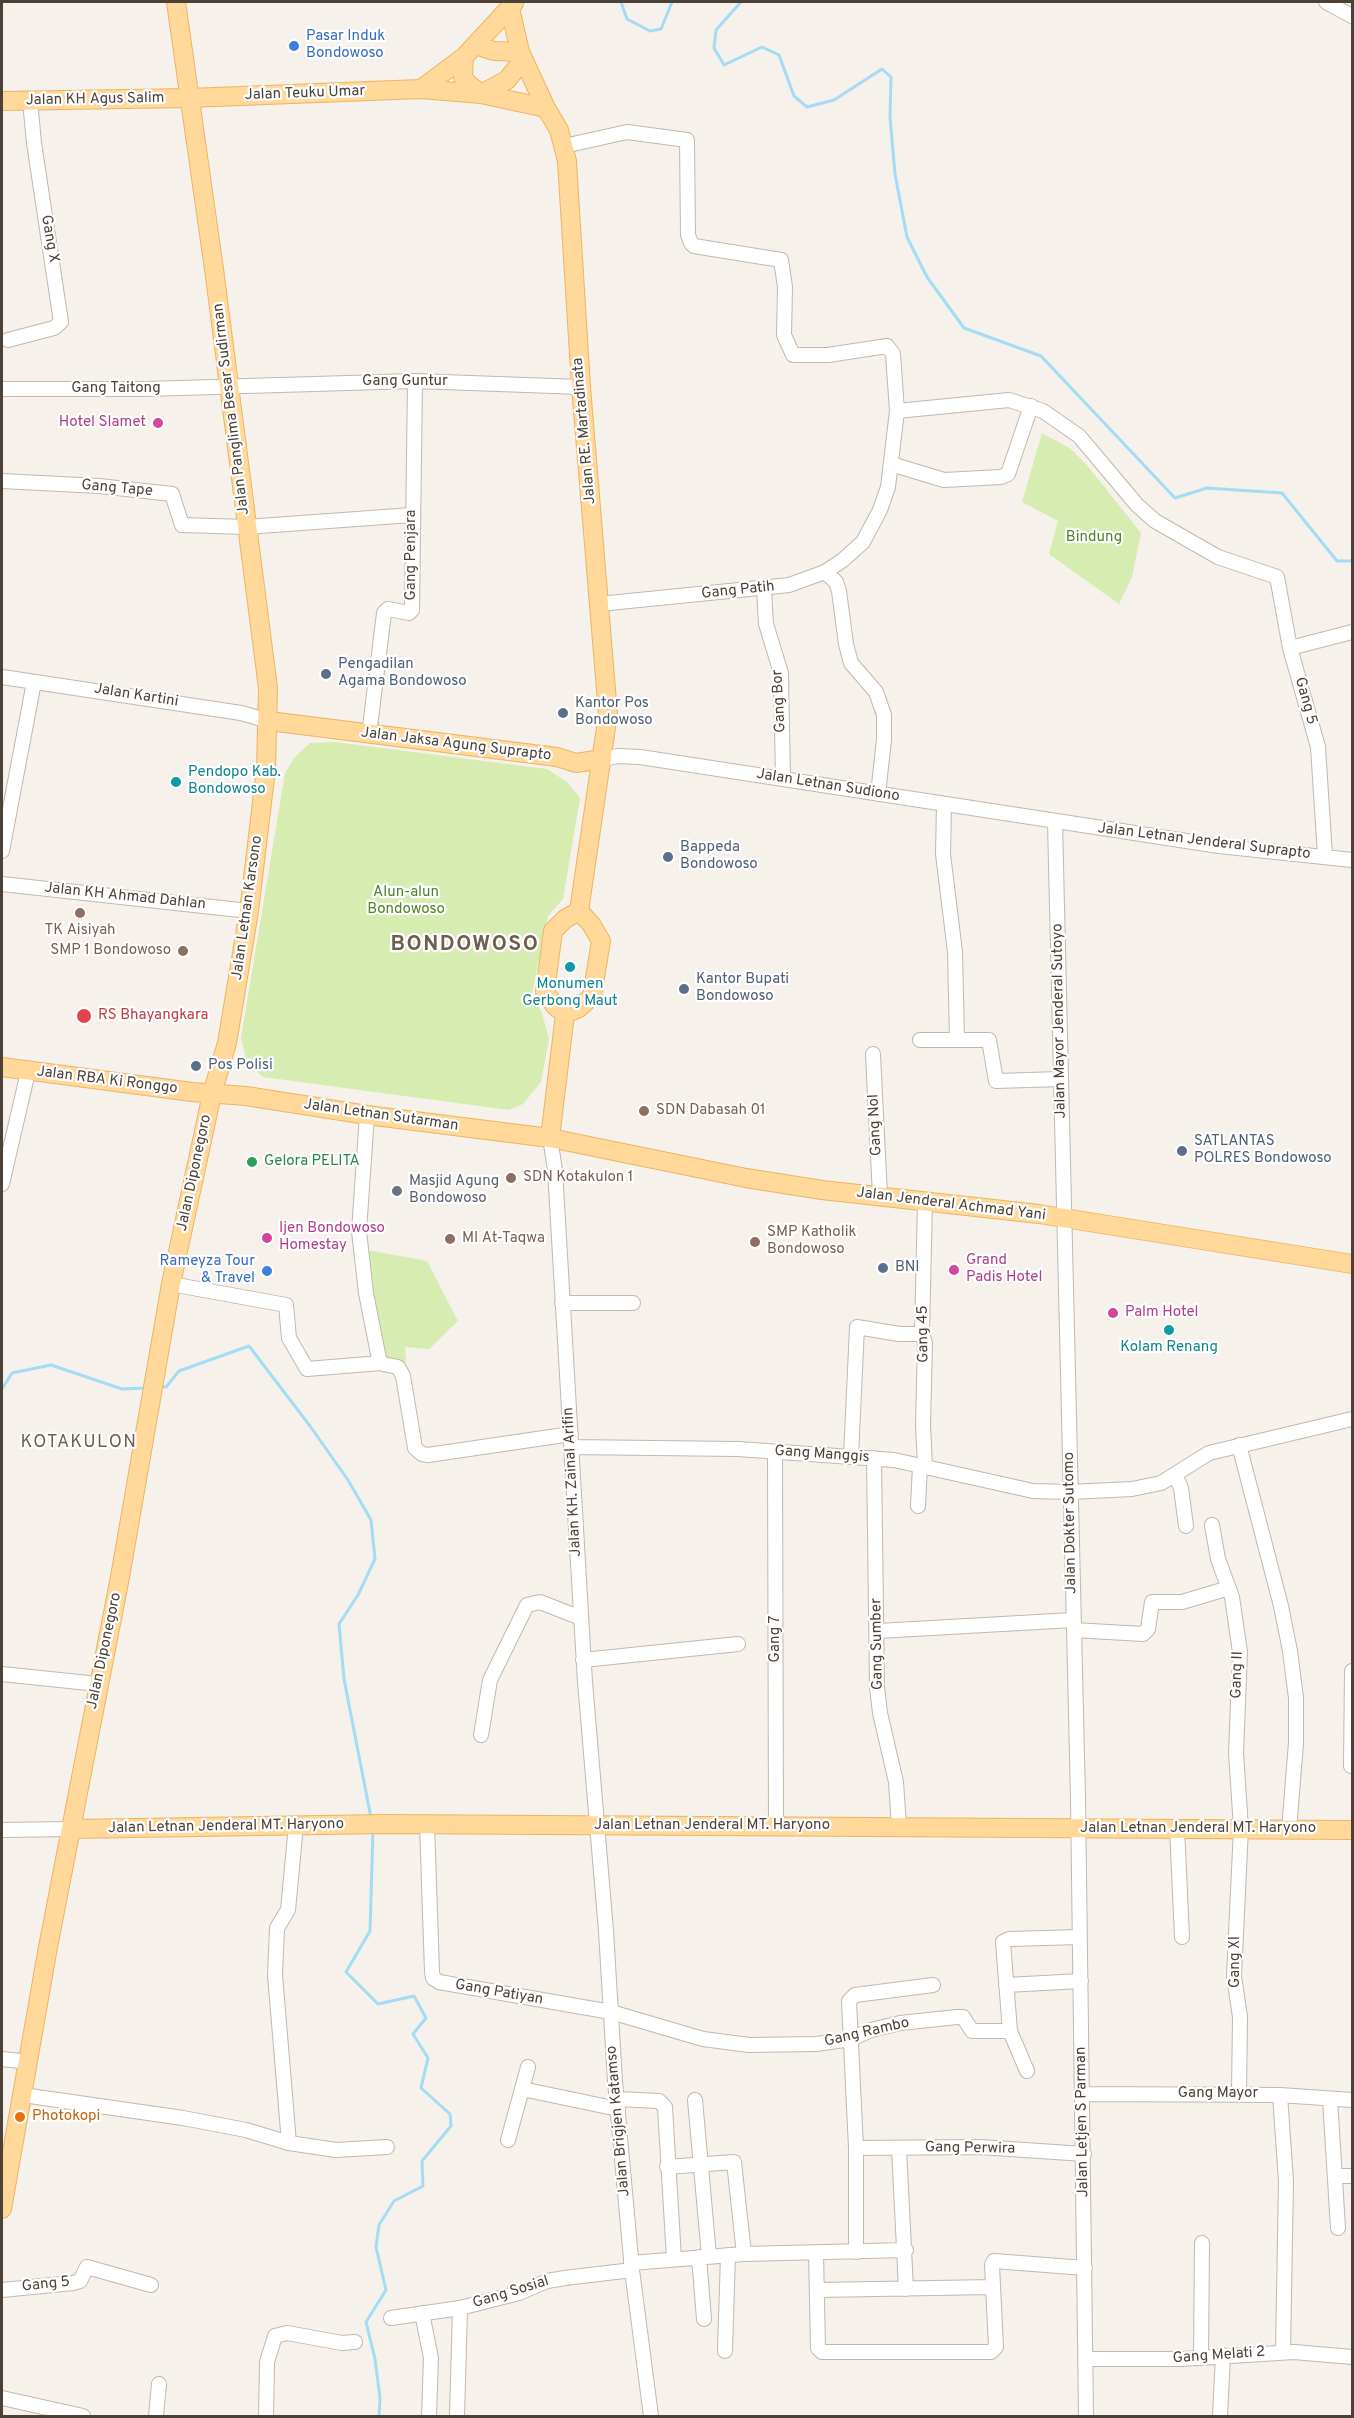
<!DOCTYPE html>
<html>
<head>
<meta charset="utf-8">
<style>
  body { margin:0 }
  #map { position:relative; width:1354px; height:2418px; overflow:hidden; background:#f6f1ea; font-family:Overpass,sans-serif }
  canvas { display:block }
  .frame { position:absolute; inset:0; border:3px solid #4b4137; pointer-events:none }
</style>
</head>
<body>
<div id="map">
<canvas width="1354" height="2418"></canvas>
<div class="frame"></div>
</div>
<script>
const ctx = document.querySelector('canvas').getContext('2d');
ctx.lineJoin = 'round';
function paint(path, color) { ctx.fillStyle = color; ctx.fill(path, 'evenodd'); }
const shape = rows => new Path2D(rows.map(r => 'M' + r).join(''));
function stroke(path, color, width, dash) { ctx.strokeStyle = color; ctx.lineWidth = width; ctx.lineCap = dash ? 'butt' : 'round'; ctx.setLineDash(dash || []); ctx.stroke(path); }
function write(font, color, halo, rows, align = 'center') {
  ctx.font = font + ' Overpass,sans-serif'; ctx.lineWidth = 4.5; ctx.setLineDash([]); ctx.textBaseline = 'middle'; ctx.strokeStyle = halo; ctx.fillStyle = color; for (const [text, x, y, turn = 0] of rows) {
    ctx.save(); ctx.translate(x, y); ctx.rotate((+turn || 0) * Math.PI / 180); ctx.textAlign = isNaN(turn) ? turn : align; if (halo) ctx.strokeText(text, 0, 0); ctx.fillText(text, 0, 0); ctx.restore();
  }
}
const green = shape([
  [1042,433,1071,449,1086,464,1141,533,1132,577,1119,604,1049,554,1058,521,1022,502],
  [335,742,547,769,567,782,580,798,563,899,548,916,532,994,542,1013,549,1039,541,1082,523,1104,509,1110,263,1077,247,1062,241,1038,285,773,294,758,310,743],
  [367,1250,427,1261,458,1321,429,1349,405,1347,406,1363,386,1362,369,1308]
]);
const stream = shape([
  [621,2,627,19,650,31,661,29,672,2],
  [741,2,716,30,714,48,724,65,762,47,779,55,794,96,807,107,834,100,882,69,891,77,890,117,895,174,907,237,927,277,964,328,1041,356,1175,498,1207,488,1282,493,1337,561,1352,561],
  [160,1387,166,1387,179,1371,249,1346,310,1426,348,1480,371,1520,375,1559,358,1595,339,1624,344,1679,371,1818],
  [2,1389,12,1373,51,1365,122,1389,147,1388],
  [373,1830,370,1931,346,1972,378,2004,414,1996,426,2018,413,2034,428,2058,421,2088,450,2114,451,2126,422,2161,423,2186,394,2201,379,2225,376,2247,386,2290,366,2322,375,2359,380,2398,379,2416]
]);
const minor = shape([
  [1326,2,1352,16],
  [564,146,627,132,687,140,688,235,691,243,694,246,781,260,785,287,784,335,793,355,828,355,887,346,893,354,897,411,888,487,880,510,863,542,843,560,825,572,789,585,599,604],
  [8,340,54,328,61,322,34,143,30,101],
  [2,389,146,389,415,381,581,387],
  [897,411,1009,400,1043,411,1079,436,1137,505,1155,521,1218,557,1277,577,1290,648,1318,747,1325,856],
  [891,464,944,480,1001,477,1008,474,1031,406],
  [2,481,99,486,172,494,182,525,246,527,412,515],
  [825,572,836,582,839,591,846,644,851,663,876,692,884,715,884,740,878,794],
  [764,589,766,624,781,673,783,779],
  [1290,648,1352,632],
  [2,677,241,713,269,721],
  [369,735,384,613,388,609,409,613,412,610,415,381],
  [602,759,618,756,640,757,1219,846,1352,860],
  [944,805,943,854,955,952,957,1040],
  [1055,822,1078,1798,1086,2416],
  [2,851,34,682],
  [2,884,249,911],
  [920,1040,989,1040,996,1081,1061,1079],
  [873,1054,880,1196],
  [367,1115,359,1231,366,1293,379,1359,383,1364,398,1367,403,1376,415,1448,422,1454,428,1455,571,1434],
  [550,1138,555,1170,585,1682,606,1931,615,2081,632,2270,651,2416],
  [2,1184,28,1072],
  [925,1201,922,1334,925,1343,923,1425,925,1466],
  [171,1284,286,1305,289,1338,307,1369,381,1363],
  [562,1303,633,1303],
  [1239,1445,1281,1606,1290,1651,1296,1698,1296,1743,1289,1830],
  [571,1447,738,1449,894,1460,1033,1491,1070,1492,1132,1489,1161,1483,1209,1453,1352,1419],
  [775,1452,776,1826],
  [851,1457,857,1327,899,1334,922,1334],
  [874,1458,877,1687,880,1713,896,1782,899,1827],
  [1175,1475,1181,1488,1186,1526],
  [918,1506,920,1465],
  [1212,1525,1218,1559,1232,1597,1240,1652,1236,1753,1241,1828,1234,1976,1240,2017,1239,2094],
  [1074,1630,1143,1634,1148,1629,1152,1602,1182,1602,1229,1588],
  [878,1631,1073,1620],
  [583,1660,738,1644],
  [2,1674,98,1684],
  [481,1735,490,1680,527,1605,540,1602,581,1618],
  [1351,1766,1352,1671],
  [427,1824,432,1972,433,1978,439,1982,611,2012,703,2039,749,2045,816,2044,851,2039,871,2030,900,2023,957,2017,963,2017,972,2031,1010,2031],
  [1177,1828,1182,1937],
  [2,1830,71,1829],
  [1006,1985,1081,1981],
  [2,2059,29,2062],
  [1027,2071,1010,2031,1003,1942,1009,1939,1080,1937],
  [522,2089,618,2109],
  [1084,2094,1280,2095,1352,2100],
  [23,2095,183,2118,246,2130,289,2143,336,2150,387,2147],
  [1280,2095,1286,2181,1283,2352],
  [617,2099,659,2101,665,2107,674,2259],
  [1330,2099,1338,2228],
  [695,2100,709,2256],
  [508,2140,528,2067],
  [289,2143,275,1975,277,1928,288,1910,296,1825],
  [856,2148,980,2147,1084,2154],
  [899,2148,906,2289],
  [667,2167,734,2162,744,2254],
  [1335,2176,1352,2176],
  [856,2252,856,2148,849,2001,855,1995,933,1985],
  [816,2253,818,2348,822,2352,991,2352,996,2347,992,2265,994,2261,1085,2268],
  [699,2257,704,2319],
  [631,2263,744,2254,906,2250],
  [2,2290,73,2283,80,2281,87,2267,151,2285],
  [817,2290,993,2287],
  [422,2313,431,2358,429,2416],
  [391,2318,460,2308,519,2293,547,2281,565,2278,632,2270],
  [725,2351,728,2255],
  [1201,2358,1202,2243],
  [1085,2359,1182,2359,1294,2352,1352,2357],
  [2,2398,83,2416],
  [156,2416,159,2384],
  [266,2416,267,2362,275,2336,287,2333,342,2343,355,2342],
  [457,2416,460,2308],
  [1220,2416,1223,2355]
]);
const major = shape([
  [510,8,520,52,546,108,559,130,567,161,581,387,608,714,579,911],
  [475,45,494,51,520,52],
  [464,57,463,77,468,84,481,94,507,80,523,60],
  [421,89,464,57,514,3],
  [2,101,189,98,421,89,481,94,546,108],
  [269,721,557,757,576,763,602,759],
  [565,1014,579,1008,592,996,601,941,591,924,579,911],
  [565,1014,555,1006,545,992,553,931,565,919,579,911],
  [2,1067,192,1092,246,1096,367,1115,550,1138,746,1178,822,1190,1039,1214,1352,1264],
  [550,1138,565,1014],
  [71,1829,385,1824,1352,1830],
  [2,2209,48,1947,120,1577,171,1284,212,1094,227,1043,249,911,266,769,268,688,214,269,176,2]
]);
const markers = [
  [294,46,6,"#3f7fe0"],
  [158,423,6,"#d1479c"],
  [326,674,6,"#5c6f8a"],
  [563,713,6,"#5c6f8a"],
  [176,782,6,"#0f9aa8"],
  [668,857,6,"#5c6f8a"],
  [80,913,6,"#8d6e63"],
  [183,951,6,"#8d6e63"],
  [570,967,6,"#0f9aa8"],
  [684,989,6,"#5c6f8a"],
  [84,1016,8,"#e0444e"],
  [196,1066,6,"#5c6f8a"],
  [644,1111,6,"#8d6e63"],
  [1182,1151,6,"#5c6f8a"],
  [252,1162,6,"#2e9e5b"],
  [511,1178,6,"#8d6e63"],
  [397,1191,6,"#6b7280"],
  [267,1238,6,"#d1479c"],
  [450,1239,6,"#8d6e63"],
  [755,1242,6,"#8d6e63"],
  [883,1268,6,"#5c6f8a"],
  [954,1270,6,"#d1479c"],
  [267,1271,6,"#3f7fe0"],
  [1113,1313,6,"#d1479c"],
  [1169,1330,6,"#0f9aa8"],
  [20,2117,6,"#e8710a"]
];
const shopNames = [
  ["Pasar Induk",306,37],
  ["Bondowoso",306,54],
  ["Rameyza Tour",255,1262,"right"],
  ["& Travel",255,1279,"right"]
];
const streetNames = [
  ["Jalan Teuku Umar",305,94,-2],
  ["Jalan KH Agus Salim",95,100,-1],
  ["Gang X",49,239,80],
  ["Gang Guntur",405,382],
  ["Gang Taitong",116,389],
  ["Jalan Panglima Besar Sudirman",232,409,-97],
  ["Jalan RE. Martadinata",585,431,-95],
  ["Gang Tape",117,489,5],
  ["Gang Penjara",412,555,-90],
  ["Gang Patih",738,591,-6],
  ["Jalan Kartini",136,696,9],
  ["Gang Bor",780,701,-93],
  ["Gang 5",1305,701,75],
  ["Jalan Jaksa Agung Suprapto",456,745,7],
  ["Jalan Letnan Sudiono",828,786,9],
  ["Jalan Letnan Jenderal Suprapto",1204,842,7],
  ["Jalan KH Ahmad Dahlan",125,897,6],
  ["Jalan Letnan Karsono",248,908,-82],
  ["Jalan Mayor Jenderal Sutoyo",1060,1021,-91],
  ["Jalan RBA Ki Ronggo",107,1081,7],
  ["Jalan Letnan Sutarman",381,1116,8],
  ["Gang Nol",876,1125,-93],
  ["Jalan Diponegoro",195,1173,-78],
  ["Jalan Jenderal Achmad Yani",951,1205,7],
  ["Gang 45",924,1334,-91],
  ["Gang Manggis",822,1455,4],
  ["Jalan KH. Zainal Arifin",573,1482,-93],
  ["Jalan Dokter Sutomo",1071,1523,-91],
  ["Gang 7",776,1639,-90],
  ["Gang Sumber",878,1644,-91],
  ["Jalan Diponegoro",105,1651,-78],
  ["Gang II",1238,1675,-88],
  ["Jalan Letnan Jenderal MT. Haryono",712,1826],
  ["Jalan Letnan Jenderal MT. Haryono",226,1827,-1],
  ["Jalan Letnan Jenderal MT. Haryono",1198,1829],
  ["Gang XI",1236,1962,-90],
  ["Gang Patiyan",499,1993,10],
  ["Gang Rambo",867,2033,-13],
  ["Gang Mayor",1218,2094],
  ["Jalan Brigjen Katamso",619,2121,-95],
  ["Jalan Letjen S Parman",1083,2122,-91],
  ["Gang Perwira",970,2149,1],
  ["Gang 5",46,2285,-6],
  ["Gang Sosial",511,2293,-17],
  ["Gang Melati 2",1219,2356,-4]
];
const hotelNames = [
  ["Hotel Slamet",146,423,"right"],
  ["Ijen Bondowoso",279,1229],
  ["Homestay",279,1246],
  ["Grand",966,1261],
  ["Padis Hotel",966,1278],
  ["Palm Hotel",1125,1313]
];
const parkNames = [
  ["Bindung",1094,538],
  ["Alun-alun",406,893],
  ["Bondowoso",406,910]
];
const serviceNames = [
  ["Pengadilan",338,665],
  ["Agama Bondowoso",338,682],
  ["Kantor Pos",575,704],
  ["Bondowoso",575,721],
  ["Bappeda",680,848],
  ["Bondowoso",680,865],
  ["Kantor Bupati",696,980],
  ["Bondowoso",696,997],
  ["Pos Polisi",208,1066],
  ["SATLANTAS",1194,1142],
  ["POLRES Bondowoso",1194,1159],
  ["BNI",895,1268]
];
const cultureNames = [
  ["Pendopo Kab.",188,773,"left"],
  ["Bondowoso",188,790,"left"],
  ["Monumen",570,985],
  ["Gerbong Maut",570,1002],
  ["Kolam Renang",1169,1348]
];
const educationNames = [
  ["TK Aisiyah",80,931,"center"],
  ["SMP 1 Bondowoso",171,951,"right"],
  ["SDN Dabasah 01",656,1111],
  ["SDN Kotakulon 1",523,1178],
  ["SMP Katholik",767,1233],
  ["Bondowoso",767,1250],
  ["MI At-Taqwa",462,1239]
];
const healthNames = [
  ["RS Bhayangkara",98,1016]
];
const leisureNames = [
  ["Gelora PELITA",264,1162]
];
const worshipNames = [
  ["Masjid Agung",409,1182],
  ["Bondowoso",409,1199]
];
const foodNames = [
  ["Photokopi",32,2117]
];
const quarterNames = [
  ["KOTAKULON",79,1443]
];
const districtNames = [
  ["BONDOWOSO",465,946]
];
paint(green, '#d7ecb1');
stroke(stream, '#a4dcf5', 3);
stroke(minor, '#c2b8ac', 16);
stroke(major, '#ebb562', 20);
stroke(minor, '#fff', 14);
stroke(major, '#ffd89a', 18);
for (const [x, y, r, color] of markers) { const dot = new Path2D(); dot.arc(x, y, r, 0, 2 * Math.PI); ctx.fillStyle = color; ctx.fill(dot); stroke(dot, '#fff', 2); }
write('15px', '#366cbe', '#fff', shopNames, 'left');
write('15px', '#4b4137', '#fff', streetNames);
write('15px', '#b23c85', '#fff', hotelNames, 'left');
write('15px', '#518126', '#fff', parkNames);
write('15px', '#4e5e75', '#fff', serviceNames, 'left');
write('15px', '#0d838f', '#fff', cultureNames);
write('15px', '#785e54', '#fff', educationNames, 'left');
write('15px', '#be3a42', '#fff', healthNames, 'left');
write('15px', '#27864d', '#fff', leisureNames, 'left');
write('15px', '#5b616d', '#fff', worshipNames, 'left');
write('15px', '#c56008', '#fff', foodNames, 'left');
ctx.letterSpacing = '1.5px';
write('18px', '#6e5e4e', '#fff', quarterNames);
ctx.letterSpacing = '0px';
ctx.letterSpacing = '1.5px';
write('bold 21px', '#6e5e4e', '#fff', districtNames);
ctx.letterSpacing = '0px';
</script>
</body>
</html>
